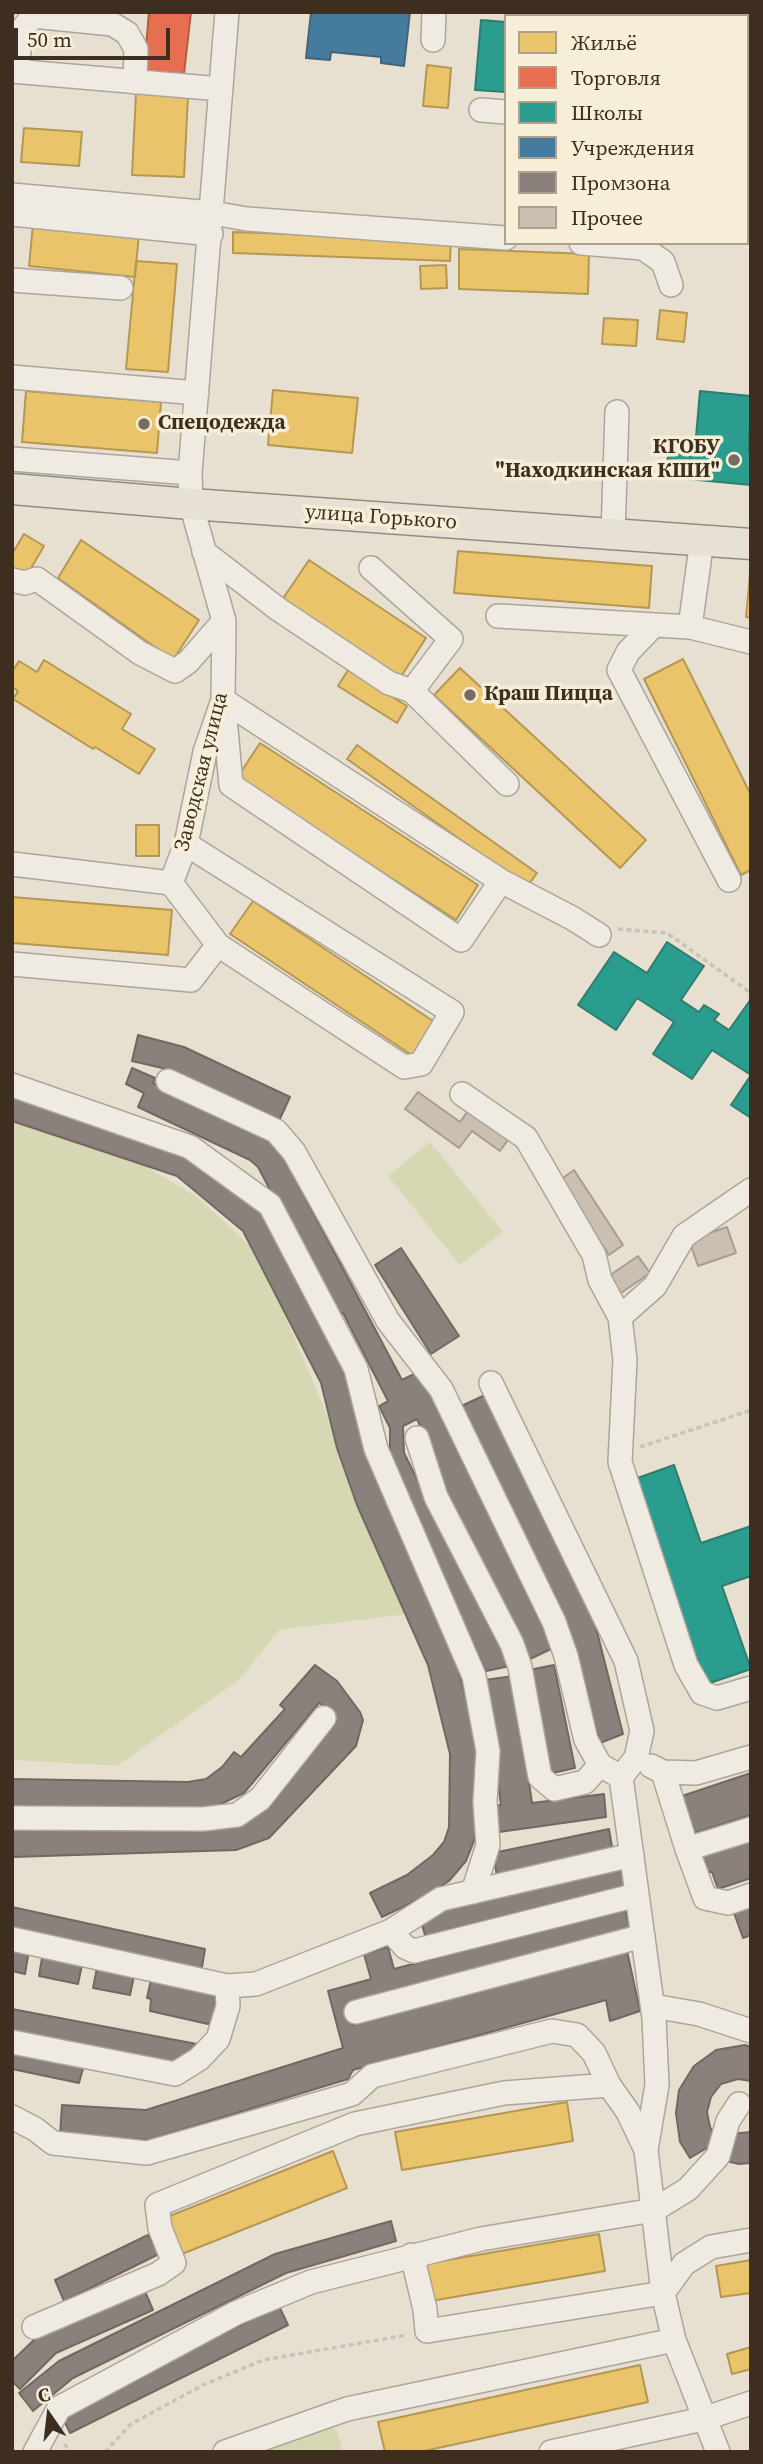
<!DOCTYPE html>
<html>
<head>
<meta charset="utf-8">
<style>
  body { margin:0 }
  #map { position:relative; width:763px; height:2464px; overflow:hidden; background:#e7e0d1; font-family:"Source Serif 4",serif }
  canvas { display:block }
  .frame { position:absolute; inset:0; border:14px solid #3d2e20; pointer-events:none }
  .legend { position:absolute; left:504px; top:14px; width:245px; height:231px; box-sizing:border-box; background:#f7eed8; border:2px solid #ada18e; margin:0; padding:9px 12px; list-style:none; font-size:21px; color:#3d2e20 }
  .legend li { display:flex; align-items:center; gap:14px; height:35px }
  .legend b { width:35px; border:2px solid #ada18e }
  .north { position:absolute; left:14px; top:2380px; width:70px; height:70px; -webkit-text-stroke:5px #f7eed8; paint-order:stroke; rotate:346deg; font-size:19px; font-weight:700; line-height:28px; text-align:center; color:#3d2e20 }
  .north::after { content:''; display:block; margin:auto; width:24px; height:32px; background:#3d2e20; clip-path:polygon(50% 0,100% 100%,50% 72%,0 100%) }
  .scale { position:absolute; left:14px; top:28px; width:156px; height:32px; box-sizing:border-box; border:4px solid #3d2e20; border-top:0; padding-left:9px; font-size:21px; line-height:24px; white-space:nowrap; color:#3d2e20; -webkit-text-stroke:5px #f7eed8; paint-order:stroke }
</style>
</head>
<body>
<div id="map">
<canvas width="763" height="2464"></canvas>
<div class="frame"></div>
<ul class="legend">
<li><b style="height:19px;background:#e9c46a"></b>Жильё</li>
<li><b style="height:19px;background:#e76f51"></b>Торговля</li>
<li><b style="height:19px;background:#2a9d8f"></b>Школы</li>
<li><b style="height:19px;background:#457b9d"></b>Учреждения</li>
<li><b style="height:19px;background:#8a817c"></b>Промзона</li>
<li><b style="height:19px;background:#cbbfb2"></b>Прочее</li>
</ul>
<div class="north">С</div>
<div class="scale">50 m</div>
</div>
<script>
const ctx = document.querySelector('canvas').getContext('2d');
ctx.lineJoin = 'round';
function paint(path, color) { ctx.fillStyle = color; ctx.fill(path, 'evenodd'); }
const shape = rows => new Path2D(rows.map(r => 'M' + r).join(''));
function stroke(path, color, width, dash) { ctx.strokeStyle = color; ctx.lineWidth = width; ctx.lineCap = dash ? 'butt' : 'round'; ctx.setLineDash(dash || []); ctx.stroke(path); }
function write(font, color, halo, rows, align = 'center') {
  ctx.font = font + ' "Source Serif 4",serif'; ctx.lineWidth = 7; ctx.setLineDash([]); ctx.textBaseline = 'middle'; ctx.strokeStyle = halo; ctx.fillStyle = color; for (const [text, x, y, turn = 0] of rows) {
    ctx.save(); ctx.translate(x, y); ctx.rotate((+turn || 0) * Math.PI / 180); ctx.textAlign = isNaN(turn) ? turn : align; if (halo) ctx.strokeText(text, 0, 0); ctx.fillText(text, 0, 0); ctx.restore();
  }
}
const green = shape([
  [12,1094,133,1159,196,1196,259,1254,354,1479,416,1613,279,1630,240,1679,117,1766,12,1760],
  [430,1142,503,1232,460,1265,388,1176],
  [332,2426,337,2431,343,2452,231,2452]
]);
const homes = shape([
  [735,12,751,12,751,38,747,37,747,16,735,16,735,12],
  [427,65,451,68,448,108,423,106,427,65],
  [747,76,751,76,751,107,747,107,747,76],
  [136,93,188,96,184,177,132,175,136,93],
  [24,128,82,132,79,166,21,162,24,128],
  [33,224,139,234,135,277,29,266,33,224],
  [233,232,451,240,450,261,233,253,233,232],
  [459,249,589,254,588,294,459,289,459,249],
  [136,261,177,264,168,372,126,369,136,261],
  [446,265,447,288,421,289,420,266,446,265],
  [660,310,687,313,684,342,657,339,660,310],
  [604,318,638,320,636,346,602,344,604,318],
  [273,390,358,398,352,453,268,445,273,390],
  [26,391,161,402,157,453,22,442,26,391],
  [24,534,44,546,27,575,12,567,12,554,24,534],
  [81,540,199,620,173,660,58,578,81,540],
  [458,551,652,566,649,608,454,593,458,551],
  [309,560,426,638,400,678,282,600,309,560],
  [750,574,751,574,751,618,746,617,750,574],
  [683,659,751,795,751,870,741,875,644,679,683,659],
  [44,660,131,714,122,729,155,749,139,774,95,747,93,749,13,699,18,691,12,687,12,672,19,661,37,672,44,660],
  [460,668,646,840,620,868,434,695,460,668],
  [348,670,407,706,397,723,338,686,348,670],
  [260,743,478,885,456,920,237,778,260,743],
  [357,745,537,873,527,887,347,759,357,745],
  [136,825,159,825,159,856,136,856,136,825],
  [12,897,172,910,168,955,12,943,12,897],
  [253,901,436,1023,413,1056,230,934,253,901],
  [567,2102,573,2141,402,2170,395,2132,567,2102],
  [333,2151,347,2188,182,2254,167,2217,333,2151],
  [599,2234,605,2271,431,2301,425,2264,599,2234],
  [751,2260,751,2293,721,2297,716,2266,751,2260],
  [751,2347,751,2369,732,2374,727,2354,751,2347],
  [640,2365,648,2402,420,2452,385,2452,378,2422,640,2365]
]);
const shops = shape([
  [149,12,191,12,184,74,144,70,149,12]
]);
const schools = shape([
  [481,20,506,22,506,92,475,90,481,20],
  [700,391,751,396,749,451,751,451,751,485,666,477,669,446,695,448,700,391],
  [667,942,704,966,681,1000,699,1012,704,1005,719,1014,714,1020,729,1030,751,999,751,1118,731,1105,751,1075,712,1050,692,1079,653,1054,674,1022,637,998,616,1030,578,1005,614,952,647,973,667,942],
  [674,1465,701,1543,751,1526,751,1576,722,1586,751,1669,704,1685,632,1480,674,1465]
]);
const public = shape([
  [311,12,410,12,404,66,381,63,381,57,331,52,330,60,306,58,311,12]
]);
const industry = shape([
  [138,1035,184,1047,290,1097,278,1123,175,1071,132,1061,138,1035],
  [132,1068,155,1078,153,1083,266,1135,281,1152,402,1380,414,1374,431,1394,553,1648,528,1660,444,1494,435,1460,417,1419,403,1426,404,1453,510,1666,486,1671,382,1455,390,1451,390,1428,379,1406,388,1401,343,1313,337,1316,258,1167,250,1160,138,1107,144,1093,126,1084,132,1068],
  [12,1096,188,1155,262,1214,349,1376,456,1660,479,1750,477,1814,474,1841,466,1861,449,1881,421,1898,382,1917,370,1893,407,1875,433,1855,444,1842,449,1827,450,1754,428,1665,357,1505,337,1448,321,1383,243,1231,177,1176,12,1121,12,1096],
  [401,1248,459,1336,431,1354,375,1265,401,1248],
  [485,1395,582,1597,592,1612,623,1734,600,1743,585,1689,457,1408,485,1395],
  [315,1665,337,1681,360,1712,363,1720,356,1746,269,1838,236,1850,12,1857,12,1830,234,1826,332,1724,333,1711,319,1703,244,1793,208,1810,12,1810,12,1779,188,1782,206,1779,222,1767,234,1752,241,1757,285,1709,280,1705,315,1665],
  [554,1665,575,1768,548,1774,529,1670,554,1665],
  [513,1676,532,1803,604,1794,606,1817,492,1833,490,1806,501,1805,485,1680,513,1676],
  [751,1773,751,1815,692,1834,682,1796,751,1773],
  [609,1829,613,1853,497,1876,493,1853,609,1829],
  [751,1838,751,1878,718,1889,712,1872,703,1872,699,1855,751,1838],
  [622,1864,627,1888,426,1939,420,1917,622,1864],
  [12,1907,205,1949,201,1973,12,1931,12,1907],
  [751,1907,751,1935,743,1938,734,1913,751,1907],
  [625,1908,630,1930,348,2007,353,2025,627,1951,640,2011,610,2021,606,2000,353,2070,348,2079,148,2140,60,2135,62,2105,146,2110,343,2048,328,1991,371,1979,364,1954,388,1947,394,1969,625,1908],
  [12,1946,29,1950,25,1974,12,1971,12,1946],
  [43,1952,83,1960,78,1984,39,1976,43,1952],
  [98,1963,135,1971,130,1995,93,1988,98,1963],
  [152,1975,213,1987,218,2015,208,2024,150,2011,151,1999,147,1998,152,1975],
  [12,2009,202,2045,174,2063,12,2034,12,2009],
  [745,2045,751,2047,751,2081,738,2079,721,2084,711,2097,707,2112,710,2127,717,2142,690,2158,680,2142,676,2113,679,2090,694,2066,716,2050,745,2045],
  [12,2050,84,2065,79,2083,12,2069,12,2050],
  [751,2132,751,2163,739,2164,726,2161,729,2134,751,2132],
  [391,2221,396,2241,286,2273,73,2378,33,2411,19,2393,59,2361,275,2254,391,2221],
  [148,2235,159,2254,64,2301,55,2280,148,2235],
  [144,2289,153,2310,56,2353,20,2389,12,2381,12,2361,39,2335,144,2289],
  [279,2306,288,2325,70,2433,61,2414,279,2306]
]);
const building = shape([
  [418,1092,460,1122,470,1108,510,1137,500,1151,472,1131,459,1148,405,1109,418,1092],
  [574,1170,623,1245,609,1255,560,1180,574,1170],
  [727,1227,736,1253,698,1266,689,1240,727,1227],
  [638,1256,650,1273,618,1295,606,1278,638,1256]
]);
const path = shape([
  [618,929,667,933,751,993],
  [640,1447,751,1410],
  [64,2444,72,2452],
  [105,2452,131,2424,203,2385,263,2360,407,2335]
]);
const minor = shape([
  [700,16,700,12],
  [433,40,434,12],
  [747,62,751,62],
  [12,71,221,89],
  [17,71,21,31,33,16,112,24,127,33,136,49,135,82],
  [481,110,506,112],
  [12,195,212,213,247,219,506,238],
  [12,214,211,234],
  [581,243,643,248,663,262,671,285],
  [12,280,121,288],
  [12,377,197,393],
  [12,459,190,473],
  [613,534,617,412],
  [204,552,278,609,389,683,412,691,507,784],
  [371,568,451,639,412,691],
  [12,580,25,583,37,579,140,653,175,671,188,662,224,621],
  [498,616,690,627,751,642],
  [652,627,628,652,619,670,729,880],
  [690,627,702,540],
  [223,700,501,881,572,918,599,935],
  [224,707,231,785,461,940,501,881],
  [12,864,171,883,186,844,205,752,223,700,224,621,191,504,190,473,227,12],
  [171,883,218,945,404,1067,421,1064,452,1012,186,844],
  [12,964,191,980,218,945],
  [168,1081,276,1131,294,1152,388,1321,441,1389,554,1622,566,1656,586,1740,600,1765,621,1777,636,1758,642,1731,626,1661,491,1383],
  [12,1085,190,1147,270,1205,356,1369,376,1449,474,1676,488,1751,485,1802,488,1845,473,1892],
  [462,1094,526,1138,594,1255,600,1280,620,1317,625,1360,620,1462,686,1665,702,1693,717,1698,751,1688],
  [620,1317,655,1286,684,1236,751,1190],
  [417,1438,436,1497,512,1644,520,1667,540,1777,554,1789,585,1782,600,1765],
  [651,1766,663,1772,696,1773,751,1757],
  [663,1772,687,1849,751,1829],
  [621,1777,654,2018,657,2085,646,2150,663,2293,674,2340,718,2452],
  [12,1818,203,1819,237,1815,260,1799,324,1718],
  [687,1849,705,1898,728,1903,751,1895],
  [391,1931,405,1947,414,1951,637,1895],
  [12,1939,227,1986,228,2006,218,2039,199,2059,175,2074,12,2042],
  [227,1986,256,1984,391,1931,441,1899,632,1855],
  [653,2006,699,2014,751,2031],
  [356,2012,643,1936],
  [12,2117,35,2129,53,2143,147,2153,352,2094,372,2076,552,2031,577,2035,594,2053,609,2085,628,2112,646,2150],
  [412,2255,425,2309,427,2331,663,2293,684,2264,711,2247,751,2240],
  [34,2327,158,2274,174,2263,160,2228,157,2205,355,2124,504,2093,609,2085],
  [35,2452,59,2408,236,2313,311,2282,481,2239,654,2210,688,2189,718,2156,728,2121,739,2104],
  [225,2452,347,2409,674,2340],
  [551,2452,703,2419,751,2403]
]);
const major = shape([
  [12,489,191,504,751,544]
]);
const markers = [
  [144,424,7,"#786c5e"],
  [734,460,7,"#786c5e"],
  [470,695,7,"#786c5e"]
];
const poiNames = [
  ["Спецодежда",158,424],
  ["КГОБУ",720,448,"right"],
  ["\"Находкинская КШИ\"",720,472,"right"],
  ["Краш Пицца",484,695]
];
const streetNames = [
  ["улица Горького",381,518,4],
  ["Заводская улица",202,772,-76]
];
paint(green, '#d6d7b3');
paint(homes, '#e9c46a');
stroke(homes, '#b59754', 2);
paint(shops, '#e76f51');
stroke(shops, '#b45c42', 2);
paint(schools, '#2a9d8f');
stroke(schools, '#307c6e', 2);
paint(public, '#457b9d');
stroke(public, '#436478', 2);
paint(industry, '#8a817c');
stroke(industry, '#736860', 2);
paint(building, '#cbbfb2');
stroke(building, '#a89c90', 2);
stroke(minor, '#ada599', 26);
stroke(major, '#928b80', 33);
stroke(path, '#c8c2b9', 3.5, [5, 3.5]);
stroke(minor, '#efebe3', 23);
stroke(major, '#e6e1d4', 30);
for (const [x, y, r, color] of markers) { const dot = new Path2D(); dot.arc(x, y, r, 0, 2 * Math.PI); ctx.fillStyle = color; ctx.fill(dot); stroke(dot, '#f7eed8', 2.5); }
write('bold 21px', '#3d2e20', '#f7eed8', poiNames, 'left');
write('21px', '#3d2e20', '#f7eed8', streetNames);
</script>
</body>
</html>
